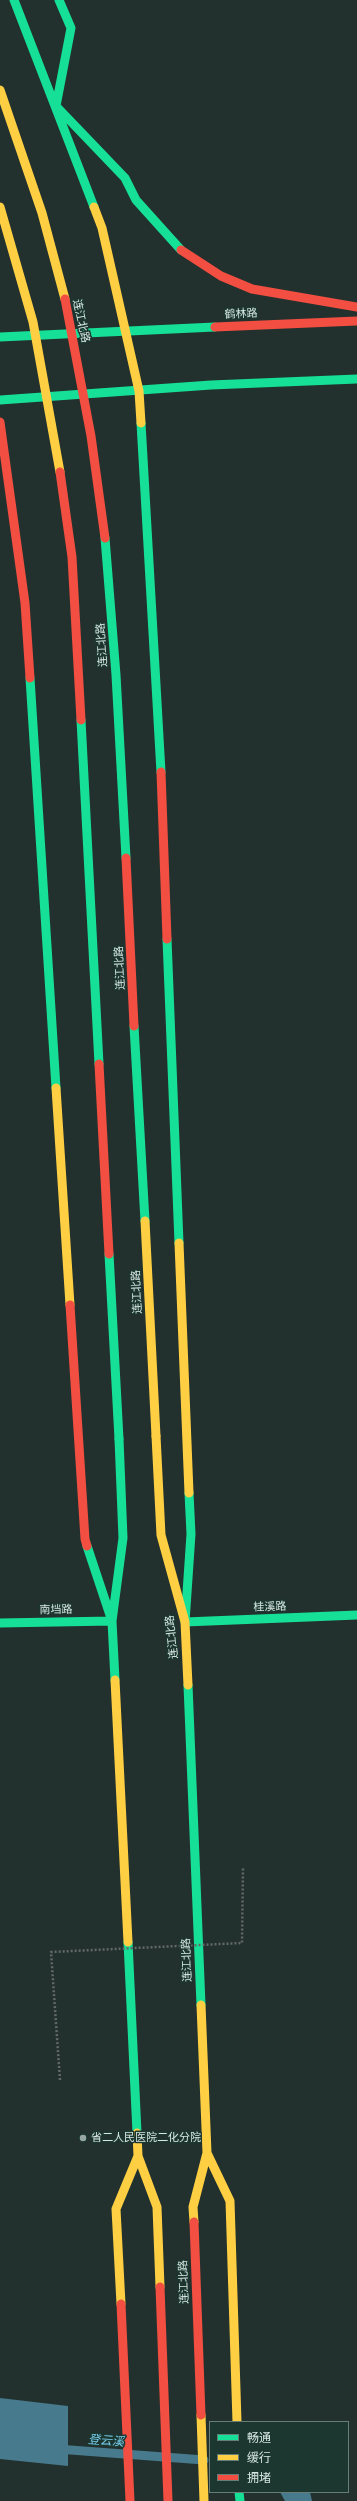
<!DOCTYPE html>
<html>
<head>
<meta charset="utf-8">
<style>
  body { margin:0 }
  #map { position:relative; width:357px; height:2501px; overflow:hidden; background:#22312d; font-family:Literata,"Noto Sans SC",serif }
  canvas { display:block }
  .legend { position:absolute; left:209px; top:2421px; width:140px; height:72px; box-sizing:border-box; background:#1c3730; border:1px solid #677d77; margin:0; padding:5px 7px; list-style:none; font-size:12px; color:#d7e6e2 }
  .legend li { display:flex; align-items:center; gap:8px; height:20px }
  .legend b { width:20px; border:1px solid #677d77 }
</style>
</head>
<body>
<div id="map">
<canvas width="357" height="2501"></canvas>
<ul class="legend">
<li><b style="height:5px;background:#16e098"></b>畅通</li>
<li><b style="height:5px;background:#ffcf43"></b>缓行</li>
<li><b style="height:5px;background:#f24e42"></b>拥堵</li>
</ul>
</div>
<script>
const ctx = document.querySelector('canvas').getContext('2d');
ctx.lineJoin = 'round';
function paint(path, color) { ctx.fillStyle = color; ctx.fill(path, 'evenodd'); }
const shape = rows => new Path2D(rows.map(r => 'M' + r).join(''));
function stroke(path, color, width, dash) { ctx.strokeStyle = color; ctx.lineWidth = width; ctx.lineCap = dash ? 'butt' : 'round'; ctx.setLineDash(dash || []); ctx.stroke(path); }
function write(font, color, halo, rows, align = 'center') {
  ctx.font = font + ' Literata,"Noto Sans SC",serif'; ctx.lineWidth = 3; ctx.setLineDash([]); ctx.textBaseline = 'middle'; ctx.strokeStyle = halo; ctx.fillStyle = color; for (const [text, x, y, turn = 0] of rows) {
    ctx.save(); ctx.translate(x, y); ctx.rotate((+turn || 0) * Math.PI / 180); ctx.textAlign = isNaN(turn) ? turn : align; if (halo) ctx.strokeText(text, 0, 0); ctx.fillText(text, 0, 0); ctx.restore();
  }
}
const water = shape([
  [0,2398,68,2406,68,2466,0,2459],
  [280,2492,310,2492,312,2501,285,2501]
]);
const stream = shape([
  [57,2449,204,2460]
]);
const fast = shape([
  [14,0,94,207],
  [59,0,71,28,56,106,125,178,136,200,181,250],
  [0,337,215,327],
  [0,400,211,385,357,379],
  [141,423,161,772],
  [30,678,56,1088],
  [167,939,179,1243],
  [189,1493,191,1534,185,1622,357,1615],
  [0,1623,112,1621,87,1546],
  [115,1680,112,1621,123,1538,119,1439],
  [188,1685,201,2005],
  [128,1942,137,2133],
  [239,2492,240,2501]
]);
const slow = shape([
  [94,207,102,228,139,391,141,423],
  [56,1088,70,1305],
  [179,1243,189,1493],
  [156,1436,161,1535,185,1622,188,1685],
  [115,1680,128,1942],
  [137,2133,138,2156,157,2207,160,2287],
  [207,2153,230,2201,237,2422],
  [194,2222,193,2207,207,2153,201,2005],
  [121,2304,116,2209,138,2156],
  [201,2415,204,2501]
]);
const jam = shape([
  [181,250,221,276,252,289,357,307],
  [215,327,357,321],
  [0,422,25,603,30,678],
  [161,772,167,939],
  [70,1305,85,1539,87,1546],
  [194,2222,201,2415],
  [160,2287,168,2501],
  [121,2304,130,2501]
]);
const pathBridge = shape([
  [60,2080,51,1952,242,1943,243,1867]
]);
const fastBridge = shape([
  [105,538,116,675,126,858],
  [81,720,99,1064],
  [134,1026,145,1221],
  [109,1254,119,1439]
]);
const slowBridge = shape([
  [0,90,42,213,65,299],
  [0,207,33,322,60,472],
  [145,1221,156,1436]
]);
const jamBridge = shape([
  [65,299,91,436,105,538],
  [60,472,72,557,81,720],
  [126,858,134,1026],
  [99,1064,109,1254]
]);
const markers = [
  [83,2138,4,"#98a7a3"]
];
const streetNames = [
  ["鹤林路",241,314,-3],
  ["连江北路",81,321,78],
  ["连江北路",102,645,-94],
  ["连江北路",120,968,-93],
  ["连江北路",137,1292,-93],
  ["桂溪路",270,1607,-2],
  ["南垱路",56,1610,-1],
  ["连江北路",172,1637,-96],
  ["连江北路",187,1960,-92],
  ["连江北路",184,2282,-92]
];
const poiNames = [
  ["省二人民医院二化分院",91,2138]
];
const waterNames = [
  ["登云溪",106,2441,4]
];
paint(water, '#477a8d');
stroke(stream, '#477a8d', 9);
stroke(fast, '#16e098', 9);
stroke(slow, '#ffcf43', 9);
stroke(jam, '#f24e42', 9);
stroke(pathBridge, '#636967', 2.5, [2, 2]);
stroke(fastBridge, '#16e098', 9);
stroke(slowBridge, '#ffcf43', 9);
stroke(jamBridge, '#f24e42', 9);
for (const [x, y, r, color] of markers) { const dot = new Path2D(); dot.arc(x, y, r, 0, 2 * Math.PI); ctx.fillStyle = color; ctx.fill(dot); stroke(dot, '#1c3730', 1.5); }
write('11px', '#d7e6e2', '#1c3730', streetNames);
write('11px', '#d7e6e2', '#1c3730', poiNames, 'left');
write('italic 12px', '#7ad1f2', '#1c3730', waterNames);
</script>
</body>
</html>
